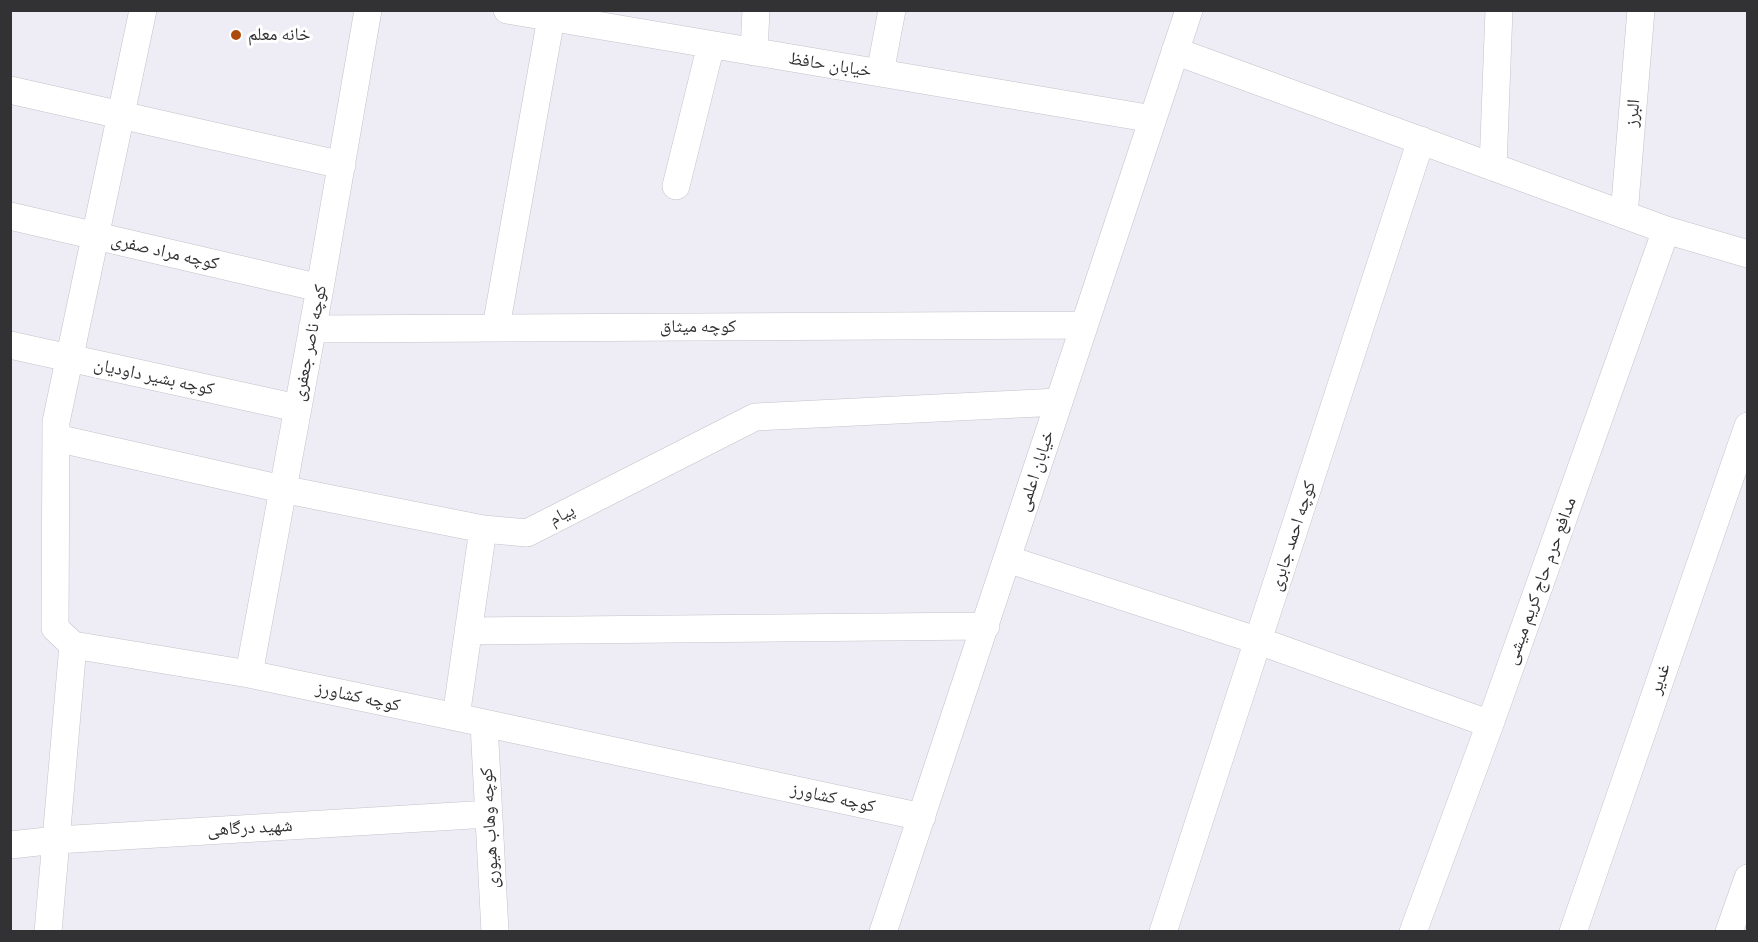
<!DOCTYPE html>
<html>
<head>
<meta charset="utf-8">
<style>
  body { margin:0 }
  #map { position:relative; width:1758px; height:942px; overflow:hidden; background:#eeedf5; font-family:"PT Sans Narrow",sans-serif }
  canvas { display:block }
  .frame { position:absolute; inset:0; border:12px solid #323134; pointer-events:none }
</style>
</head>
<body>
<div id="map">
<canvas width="1758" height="942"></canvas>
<div class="frame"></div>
</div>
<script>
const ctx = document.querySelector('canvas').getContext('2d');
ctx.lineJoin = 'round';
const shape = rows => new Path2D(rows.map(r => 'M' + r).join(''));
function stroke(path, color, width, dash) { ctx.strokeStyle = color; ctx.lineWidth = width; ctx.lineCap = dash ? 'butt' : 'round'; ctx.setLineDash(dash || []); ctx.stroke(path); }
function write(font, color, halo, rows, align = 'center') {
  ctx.font = font + ' "PT Sans Narrow","Noto Naskh Arabic",sans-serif'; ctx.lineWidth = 6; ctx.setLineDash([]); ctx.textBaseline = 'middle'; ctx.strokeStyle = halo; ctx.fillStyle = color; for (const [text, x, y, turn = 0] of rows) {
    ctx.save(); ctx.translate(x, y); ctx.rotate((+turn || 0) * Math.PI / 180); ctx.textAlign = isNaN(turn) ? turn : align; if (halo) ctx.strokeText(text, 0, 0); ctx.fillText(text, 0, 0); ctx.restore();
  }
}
const minor = shape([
  [507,10,1153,119],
  [1175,51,1666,230,1748,254],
  [754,52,756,10],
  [880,73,892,10],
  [10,90,342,165],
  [1493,167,1499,10],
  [676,186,711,45],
  [1624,215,1641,10],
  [10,216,320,288],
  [496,327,551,18],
  [312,329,1084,325],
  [10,345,297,408],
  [56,438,282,489,483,529,527,533,755,417,1059,402],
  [1007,559,1259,641,1490,724],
  [468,631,986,626],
  [73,645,55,628,56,422,143,10],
  [249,674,320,288,368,10],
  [456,717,483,529],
  [484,724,495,932],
  [10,845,57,840,489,814],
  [48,932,73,645,249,674,456,717,922,817],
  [883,932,1189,10],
  [1163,932,1421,140],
  [1413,932,1490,724,1666,230],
  [1573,932,1748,426],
  [1729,932,1748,878]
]);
const markers = [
  [236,35,6,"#ad4b0d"]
];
const poiNames = [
  ["خانه معلم",248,35]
];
const streetNames = [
  ["خیابان حافظ",830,65,9],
  ["البرز",1633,113,-85],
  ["کوچه مراد صفری",165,252,13],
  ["کوچه میثاق",698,327],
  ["کوچه ناصر جعفری",310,343,-79],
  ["کوچه بشیر داودیان",154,377,12],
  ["خیابان اعلمی",1036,471,-72],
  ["پیام",562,515,-27],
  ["کوچه احمد جابری",1293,536,-72],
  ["مدافع حرم حاج کریم میشی",1541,581,-70],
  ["غدیر",1660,679,-71],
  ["کوچه کشاورز",358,697,12],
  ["کوچه کشاورز",833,798,12],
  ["شهید درگاهی",250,828,-3],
  ["کوچه وهاب هیوری",490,828,-93]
];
stroke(minor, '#c3c2ca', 28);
stroke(minor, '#fff', 27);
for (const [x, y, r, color] of markers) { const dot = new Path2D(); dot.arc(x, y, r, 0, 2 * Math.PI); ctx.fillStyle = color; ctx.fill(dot); stroke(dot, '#fff', 2); }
write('18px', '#323134', '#fff', poiNames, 'left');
write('18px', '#323134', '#fff', streetNames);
</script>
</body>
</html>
